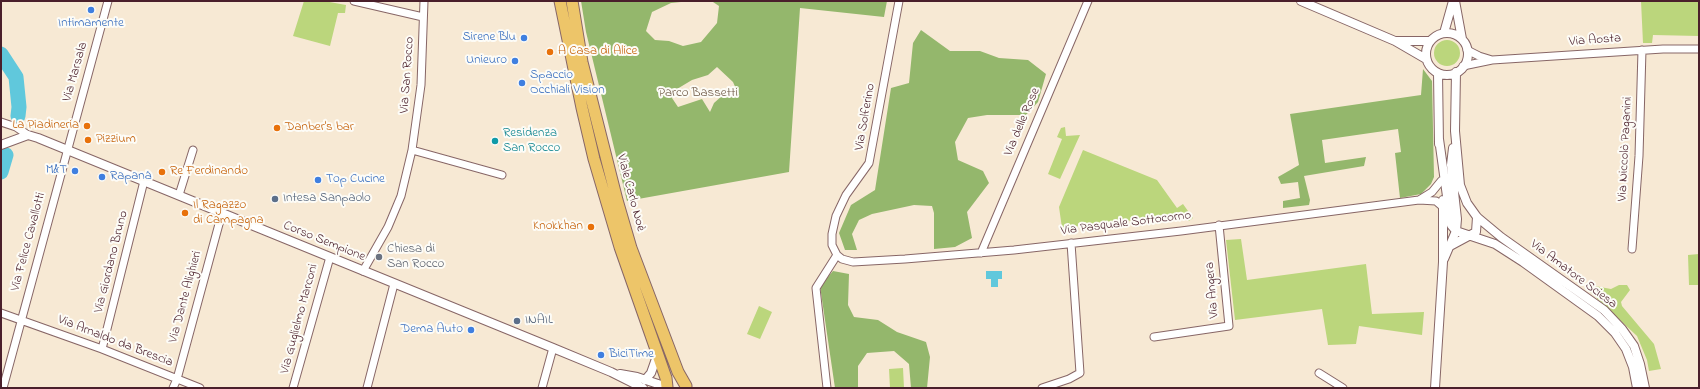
<!DOCTYPE html>
<html>
<head>
<meta charset="utf-8">
<style>
  body { margin:0 }
  #map { position:relative; width:1700px; height:389px; overflow:hidden; background:#f7e9d4; font-family:"Indie Flower",sans-serif }
  canvas { display:block }
  .frame { position:absolute; inset:0; border:2px solid #4a1f2b; pointer-events:none }
</style>
</head>
<body>
<div id="map">
<canvas width="1700" height="389"></canvas>
<div class="frame"></div>
</div>
<script>
const ctx = document.querySelector('canvas').getContext('2d');
ctx.lineJoin = 'round';
function paint(path, color) { ctx.fillStyle = color; ctx.fill(path, 'evenodd'); }
const shape = rows => new Path2D(rows.map(r => 'M' + r).join(''));
function stroke(path, color, width, dash) { ctx.strokeStyle = color; ctx.lineWidth = width; ctx.lineCap = dash ? 'butt' : 'round'; ctx.setLineDash(dash || []); ctx.stroke(path); }
function write(font, color, halo, rows, align = 'center') {
  ctx.font = font + ' "Indie Flower",sans-serif'; ctx.lineWidth = 4; ctx.setLineDash([]); ctx.textBaseline = 'middle'; ctx.strokeStyle = halo; ctx.fillStyle = color; for (const [text, x, y, turn = 0] of rows) {
    ctx.save(); ctx.translate(x, y); ctx.rotate((+turn || 0) * Math.PI / 180); ctx.textAlign = isNaN(turn) ? turn : align; if (halo) ctx.strokeText(text, 0, 0); ctx.fillText(text, 0, 0); ctx.restore();
  }
}
const green = shape([
  [304,1,324,1,346,5,345,13,338,13,330,46,293,36],
  [1641,1,1699,1,1699,36,1653,35,1652,43,1643,43],
  '1434 53a13 13 0 1 1 26 0a13 13 0 1 1-26 0Z',
  [1065,127,1066,136,1080,135,1060,179,1048,174,1062,139,1057,137,1061,128],
  [1083,150,1157,180,1177,208,1183,204,1193,218,1189,221,1182,215,1062,228,1059,207],
  [1241,239,1247,280,1366,264,1372,314,1424,312,1422,335,1359,326,1356,344,1328,345,1322,309,1235,320,1226,240],
  [1699,254,1699,285,1689,285,1688,255],
  [1589,285,1611,289,1619,285,1627,285,1630,290,1621,302,1622,306,1654,344,1661,369,1649,371,1647,360,1637,336,1587,289],
  [759,306,772,312,760,339,747,334],
  [903,368,904,388,890,388,889,369]
]);
const forest = shape([
  [581,1,691,1,671,3,652,12,646,31,655,40,669,41,683,46,701,42,717,23,719,6,713,2,709,1,887,1,884,17,800,8,789,172,627,201,586,32],
  [717,67,733,82,737,91,723,95,714,103,710,112,702,99,678,107,672,98,677,89,692,80,708,75],
  [921,30,950,51,980,51,999,58,1028,60,1046,74,1038,102,1026,115,987,115,968,118,955,142,958,160,983,171,989,183,967,212,972,238,955,247,934,249,934,213,932,206,914,205,872,214,859,220,852,234,857,250,845,250,839,233,851,205,875,190,891,88,909,83,913,43],
  [1423,69,1432,81,1434,177,1431,184,1421,194,1400,198,1395,153,1401,152,1398,129,1322,140,1325,163,1366,157,1364,166,1304,176,1310,200,1309,205,1283,208,1283,201,1300,198,1298,182,1281,184,1278,177,1299,165,1290,114,1421,95],
  [833,271,849,274,848,305,854,317,878,320,897,332,926,342,930,357,927,388,911,388,909,364,894,351,867,353,858,366,858,388,835,388,820,286]
]);
const water = shape([
  [986,271,1002,271,1002,279,998,279,998,287,991,287,991,279,986,279]
]);
const river = shape([
  [1,54,16,77,19,107,18,116],
  [1,172,6,155]
]);
const minor = shape([
  [354,1,423,17],
  [1467,50,1479,56,1492,60],
  [1463,66,1492,60,1663,49,1699,49],
  [1,122,16,127,28,135],
  [412,150,502,175],
  [179,195,193,150],
  [1419,200,1432,192,1441,181],
  [1632,249,1639,156,1642,50],
  [981,253,1088,1],
  [837,255,842,259,853,262,905,259,1014,250,1181,231,1419,200,1436,201,1443,207],
  [363,271,388,227,401,196,406,175,412,150,421,85,424,1],
  [1,313,102,349,200,388],
  [1154,337,1229,326,1219,225],
  [102,349,144,181],
  [1319,373,1343,388],
  [3,388,108,1],
  [173,388,177,379,222,213],
  [293,388,330,257],
  [367,388,394,284],
  [542,388,553,348],
  [827,388,816,288,837,255,832,245,832,234,836,216,846,195,869,163,899,1],
  [1042,388,1069,379,1080,373,1071,243]
]);
const tertiary = shape([
  [1301,1,1395,41,1426,59],
  [1455,1,1462,39],
  '1426 54a21 21 0 1 1 42 0a21 21 0 1 1-42 0Z',
  [1444,33,1453,1],
  [1396,41,1429,41],
  [1456,72,1455,131,1460,185,1467,203,1477,217,1501,237,1604,310,1622,329,1634,346,1640,364,1645,388],
  [1438,73,1439,144],
  [1439,139,1451,225,1456,231,1495,244,1523,262,1598,316,1615,333,1626,349,1633,367,1637,388],
  [1,145,28,135,38,138,553,348,611,372,643,388],
  [1450,246,1476,232,1477,217],
  [1444,259,1456,231,1457,219,1451,165,1453,148],
  [620,374,637,377,667,387],
  [645,380,651,373,658,353],
  [1435,388,1443,262,1443,200]
]);
const primary = shape([
  [560,1,582,108,594,159,620,247,666,378,667,387],
  [572,1,582,62,617,200,631,248,678,372,686,386]
]);
const markers = [
  [91,10,4,"#3f7fe0"],
  [524,38,4,"#3f7fe0"],
  [550,52,4,"#e8710a"],
  [515,61,4,"#3f7fe0"],
  [522,83,4,"#3f7fe0"],
  [87,126,4,"#e8710a"],
  [277,128,4,"#e8710a"],
  [88,140,4,"#e8710a"],
  [495,141,4,"#0f9aa8"],
  [75,171,4,"#3f7fe0"],
  [162,172,4,"#e8710a"],
  [102,177,4,"#3f7fe0"],
  [318,180,4,"#3f7fe0"],
  [275,199,4,"#5c6f8a"],
  [185,213,4,"#e8710a"],
  [591,227,4,"#e8710a"],
  [379,257,4,"#6b7280"],
  [517,321,4,"#5c6f8a"],
  [471,330,4,"#3f7fe0"],
  [601,355,4,"#3f7fe0"]
];
const shopNames = [
  ["Intimamente",91,24,"center"],
  ["Sirene Blu",516,38],
  ["Unieuro",507,61],
  ["Spaccio",530,76,"left"],
  ["Occhiali Vision",530,91,"left"],
  ["M&T",67,171],
  ["Rapanà",110,177,"left"],
  ["Top Cucine",326,180,"left"],
  ["Dema Auto",463,330],
  ["BiciTime",609,355,"left"]
];
const streetNames = [
  ["Via Aosta",1595,41,-4],
  ["Via Marsala",76,72,-74],
  ["Via San Rocco",408,75,-86],
  ["Via Solferino",866,117,-80],
  ["Via delle Rose",1023,122,-67],
  ["Via Niccolò Paganini",1626,149,-87],
  ["Viale Carlo Noè",630,193,75],
  ["Via Pasquale Sottocorno",1126,224,-7],
  ["Via Felice Cavallotti",29,242,-75],
  ["Corso Sempione",324,242,22],
  ["Via Giordano Bruno",112,262,-76],
  ["Via Amatore Sciesa",1573,275,37],
  ["Via Angera",1213,290,-95],
  ["Via Dante Alighieri",186,297,-75],
  ["Via Guglielmo Marconi",300,319,-75],
  ["Via Arnaldo da Brescia",115,342,21]
];
const foodNames = [
  ["A Casa di Alice",558,52],
  ["La Piadineria",79,126,"right"],
  ["Danber's bar",285,128],
  ["Pizzium",96,140],
  ["Re Ferdinando",170,172],
  ["Il Ragazzo",193,206],
  ["di Campagna",193,221],
  ["Knokkhan",583,227,"right"]
];
const parkNames = [
  ["Parco Bassetti",698,94]
];
const cultureNames = [
  ["Residenza",503,134],
  ["San Rocco",503,149]
];
const serviceNames = [
  ["Intesa Sanpaolo",283,199],
  ["INAIL",525,321]
];
const worshipNames = [
  ["Chiesa di",387,250],
  ["San Rocco",387,265]
];
paint(green, '#bbd67c');
paint(forest, '#94b76c');
paint(water, '#60c8dc');
stroke(river, '#60c8dc', 15);
stroke(minor, '#876666', 9);
stroke(tertiary, '#876666', 10);
stroke(primary, '#876666', 13);
stroke(minor, '#fff', 7);
stroke(tertiary, '#fff', 8);
stroke(primary, '#edc569', 11);
for (const [x, y, r, color] of markers) { const dot = new Path2D(); dot.arc(x, y, r, 0, 2 * Math.PI); ctx.fillStyle = color; ctx.fill(dot); stroke(dot, '#fdfcf7', 1.5); }
write('13px', '#366cbe', '#fdfcf7', shopNames, 'right');
write('13px', '#4a1f2b', '#fdfcf7', streetNames);
write('13px', '#c56008', '#fdfcf7', foodNames, 'left');
write('13px', '#6c5643', '#fdfcf7', parkNames);
write('13px', '#0d838f', '#fdfcf7', cultureNames, 'left');
write('13px', '#4e5e75', '#fdfcf7', serviceNames, 'left');
write('13px', '#5b616d', '#fdfcf7', worshipNames, 'left');
</script>
</body>
</html>
